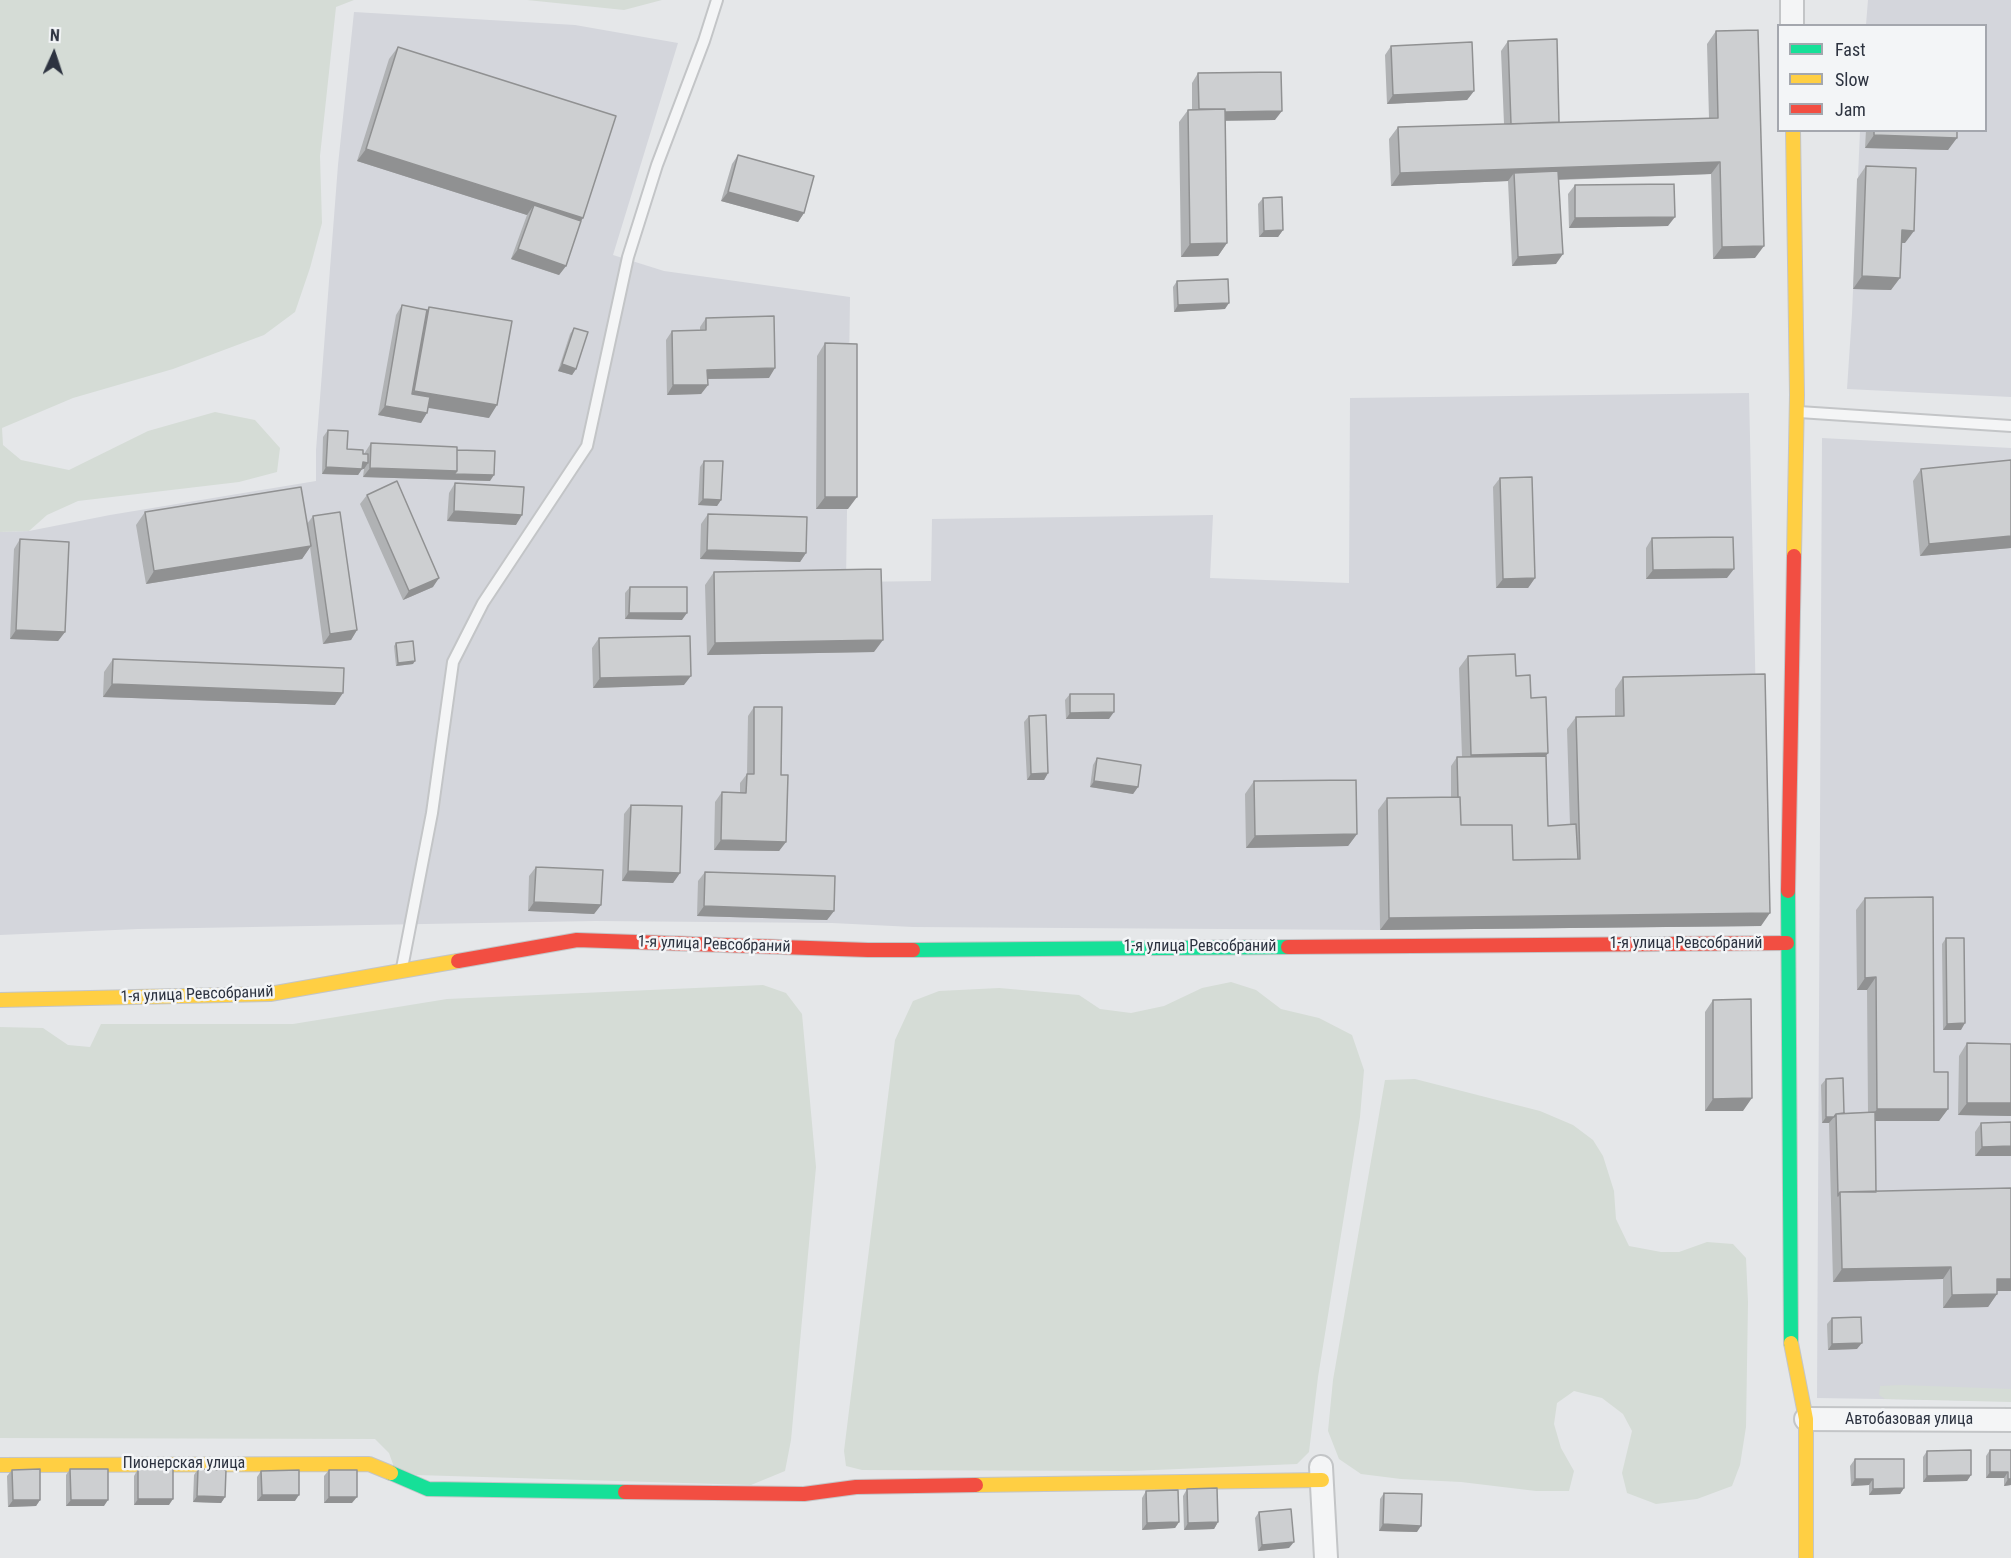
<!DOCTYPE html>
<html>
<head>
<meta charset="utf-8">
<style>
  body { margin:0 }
  #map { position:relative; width:2011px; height:1558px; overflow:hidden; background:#e5e7e9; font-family:"Roboto Condensed",sans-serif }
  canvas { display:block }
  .legend { position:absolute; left:1777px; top:24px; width:210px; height:108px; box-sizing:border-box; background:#f3f5f7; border:2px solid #a4a7ae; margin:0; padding:8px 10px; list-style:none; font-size:18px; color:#2d3340 }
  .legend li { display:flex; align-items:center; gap:12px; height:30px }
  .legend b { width:30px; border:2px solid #a4a7ae }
  .north { position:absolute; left:24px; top:24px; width:60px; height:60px; -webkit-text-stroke:4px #f3f5f7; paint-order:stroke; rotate:3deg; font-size:16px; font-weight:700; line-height:24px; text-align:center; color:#2d3340 }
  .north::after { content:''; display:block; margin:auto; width:21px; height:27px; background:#2d3340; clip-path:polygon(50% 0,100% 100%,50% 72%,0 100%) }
</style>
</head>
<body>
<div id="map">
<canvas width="2011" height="1558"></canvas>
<ul class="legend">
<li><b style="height:8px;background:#16e098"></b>Fast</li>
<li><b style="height:8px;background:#ffcf43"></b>Slow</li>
<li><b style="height:8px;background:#f24e42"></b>Jam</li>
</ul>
<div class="north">N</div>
</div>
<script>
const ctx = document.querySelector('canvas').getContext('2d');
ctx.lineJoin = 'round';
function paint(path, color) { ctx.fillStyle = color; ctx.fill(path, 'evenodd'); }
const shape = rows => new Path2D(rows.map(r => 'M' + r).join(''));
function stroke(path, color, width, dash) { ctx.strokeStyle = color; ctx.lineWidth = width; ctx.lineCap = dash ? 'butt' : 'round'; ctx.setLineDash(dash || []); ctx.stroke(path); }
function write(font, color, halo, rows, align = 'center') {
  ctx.font = font + ' "Roboto Condensed",sans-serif'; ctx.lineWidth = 5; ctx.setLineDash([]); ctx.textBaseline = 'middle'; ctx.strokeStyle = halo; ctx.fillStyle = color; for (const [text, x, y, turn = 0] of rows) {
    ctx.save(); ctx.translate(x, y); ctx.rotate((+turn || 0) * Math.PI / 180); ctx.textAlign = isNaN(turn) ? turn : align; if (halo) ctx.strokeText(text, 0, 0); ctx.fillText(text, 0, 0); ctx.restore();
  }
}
const built = shape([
  [1868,0,2011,0,2011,397,1847,389,1852,314,1860,131,1986,130,1986,26,1866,25],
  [354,12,575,25,678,43,613,255,664,271,850,297,846,582,931,581,932,519,1213,515,1210,578,1349,583,1350,398,1749,393,1761,926,1380,930,913,927,832,923,596,921,138,929,0,935,0,532,29,531,110,515,316,481,316,450,338,165],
  [1822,438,2011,448,2011,1401,1817,1398]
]);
const green = shape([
  [0,0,354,0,336,7,320,156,322,223,310,268,295,312,264,335,173,369,73,398,2,428,3,445,21,460,69,470,148,431,215,412,255,420,280,448,277,472,239,482,78,501,47,515,29,531,0,532],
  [527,0,662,0,624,10],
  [1231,982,1256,990,1281,1009,1319,1018,1352,1035,1364,1070,1360,1117,1318,1377,1309,1452,1297,1464,1131,1471,862,1470,846,1466,844,1451,895,1040,913,1001,939,991,999,988,1079,995,1100,1009,1131,1013,1164,1006,1202,988],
  [763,985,786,993,802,1014,816,1167,791,1440,785,1471,751,1485,416,1475,394,1467,389,1453,375,1439,0,1438,0,1027,43,1028,68,1045,90,1047,101,1024,293,1024,447,999],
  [1415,1079,1540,1111,1573,1125,1593,1140,1603,1156,1614,1191,1616,1219,1629,1246,1661,1252,1679,1252,1707,1242,1733,1244,1746,1258,1748,1302,1746,1427,1740,1465,1732,1486,1697,1499,1656,1504,1627,1493,1622,1473,1632,1431,1623,1414,1602,1398,1574,1391,1557,1403,1554,1424,1561,1448,1574,1471,1569,1491,1536,1491,1461,1482,1401,1479,1361,1474,1339,1459,1328,1431,1333,1380,1385,1080],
  [1901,1385,2011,1389,2011,1402,1885,1399,1879,1395,1880,1386]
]);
const lane = shape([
  [1799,412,2011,426],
  [402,968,432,813,453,662,483,603,587,446,628,257,657,165,704,41,717,0]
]);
const street = shape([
  [1792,0,1792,26],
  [1806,1419,2011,1420],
  [1321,1467,1326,1558]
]);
const fast = shape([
  [1788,891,1791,1343],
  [913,950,1288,947],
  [391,1473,428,1489,625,1492]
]);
const slow = shape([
  [1793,130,1797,395,1794,556],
  [0,1000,270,994,458,961],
  [1791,1343,1806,1419,1806,1558],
  [0,1465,369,1464,391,1473],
  [976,1485,1322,1480]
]);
const jam = shape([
  [1788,891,1794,556],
  [1288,947,1787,943],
  [458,961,577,940,868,950,913,950],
  [625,1492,804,1494,856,1487,976,1485]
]);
const wall = shape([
  [1716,31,1755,258,1713,259,1711,174,1559,180,1556,264,1512,266,1508,181,1391,186,1389,139,1398,127,1504,124,1501,51,1508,41,1559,122,1709,118,1707,44],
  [1391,46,1474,91,1467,100,1387,104,1385,55],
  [398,47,583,218,581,221,566,266,559,275,511,259,527,215,357,161,389,59],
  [1198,73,1275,120,1225,121,1227,243,1218,256,1181,257,1179,122,1188,110,1192,109,1192,83],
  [1866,130,1957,130,1948,150,1865,148],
  [738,155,804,213,798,222,721,201,732,164],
  [1866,166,1905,243,1901,243,1891,290,1853,289,1857,179],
  [1575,185,1668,226,1569,228,1568,194],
  [1263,198,1283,230,1278,237,1259,237,1258,204],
  [1177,281,1225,309,1174,312,1173,287],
  [402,305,427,310,429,307,489,418,428,407,421,423,378,415,396,315],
  [706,318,769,378,707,379,708,385,701,394,667,395,666,340,672,331,700,330,700,327],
  [574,328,576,369,572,375,558,371,570,334],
  [825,343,848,509,816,509,817,356],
  [328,430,347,449,363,454,364,454,371,443,457,450,490,481,363,477,364,469,362,469,358,475,322,474,323,437],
  [2011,460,2011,548,1920,556,1913,481,1921,469],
  [704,461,721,500,717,506,698,505,700,467],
  [1500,478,1535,578,1528,588,1496,588,1493,487],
  [455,483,516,525,447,521,449,493],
  [367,495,433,587,403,600,360,504],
  [145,512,307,524,313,516,357,630,351,640,323,644,310,547,302,559,146,584,136,525],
  [708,514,806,553,800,562,700,559,701,524],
  [1652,538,1727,578,1646,579,1646,548],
  [20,539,65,632,58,641,10,639,14,549],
  [714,572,874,652,707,655,705,585],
  [630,587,682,620,625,619,625,593],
  [599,638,684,685,593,688,592,648],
  [396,643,413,664,396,666,394,646],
  [1468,656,1516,676,1531,698,1548,753,1546,756,1548,826,1570,825,1567,729,1576,717,1615,716,1615,689,1623,677,1761,926,1380,930,1378,810,1387,798,1451,797,1451,766,1457,757,1462,757,1459,668],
  [113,659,335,705,103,697,104,672],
  [1070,694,1109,719,1066,719,1065,700],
  [754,707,781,775,786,842,779,851,714,850,715,802,722,792,740,793,740,783,747,774,748,716],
  [1029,716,1048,773,1044,780,1027,780,1024,722],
  [1097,758,1138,787,1133,794,1090,787,1093,765],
  [1254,781,1357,834,1348,846,1246,848,1245,794],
  [631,805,680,873,673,883,622,881,624,814],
  [536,867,601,905,594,914,528,911,529,876],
  [705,872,834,911,827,920,697,916,698,881],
  [1865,898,1948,1109,1939,1121,1875,1121,1876,1192,1997,1291,1997,1294,1988,1307,1943,1308,1943,1279,1833,1282,1829,1123,1822,1123,1821,1085,1826,1079,1844,1113,1868,1112,1867,990,1857,990,1856,910],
  [1946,938,1961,1030,1943,1030,1942,944],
  [1713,1000,1743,1111,1705,1111,1705,1012],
  [1967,1043,2011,1044,2011,1116,1958,1115,1959,1056],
  [2011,1122,1975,1156,1975,1132,1981,1123],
  [1832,1318,1857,1349,1828,1350,1827,1324],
  [1990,1450,2011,1450,2011,1485,2004,1486,2004,1478,1986,1478,1986,1456],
  [1927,1451,1971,1475,1967,1481,1923,1482,1923,1457],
  [1855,1459,1904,1488,1900,1494,1869,1495,1869,1485,1851,1486,1850,1466],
  [70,1469,104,1506,66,1506,66,1475],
  [138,1469,169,1505,134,1505,134,1476],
  [198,1469,225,1497,221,1503,193,1502,194,1475],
  [12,1470,40,1500,36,1506,8,1507,7,1476],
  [329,1470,352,1503,324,1503,324,1476],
  [261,1471,295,1501,257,1501,257,1477],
  [1187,1489,1218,1522,1214,1529,1184,1530,1183,1496],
  [1146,1491,1179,1522,1175,1528,1142,1530,1142,1498],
  [1384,1493,1417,1532,1379,1531,1380,1499],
  [1259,1512,1289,1548,1258,1551,1255,1518]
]);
const shadedWall = shape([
  [1474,91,1467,100,1387,104,1393,95],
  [1282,111,1275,120,1192,121,1199,112],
  [1874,135,1957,138,1948,150,1865,148],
  [366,149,583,218,575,230,534,205,527,215,357,161],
  [1720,162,1711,174,1514,181,1514,173,1508,181,1391,186,1400,173],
  [728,192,804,213,798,222,721,201],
  [1675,217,1668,226,1569,228,1575,218],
  [1283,230,1278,237,1259,237,1264,231],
  [1902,230,1914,231,1905,243,1893,243],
  [1227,243,1218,256,1181,257,1190,244],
  [1764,246,1755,258,1713,259,1722,247],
  [518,249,566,266,559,275,511,259],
  [1563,254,1556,264,1512,266,1518,257],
  [1862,276,1900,278,1891,290,1853,289],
  [1229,303,1225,309,1174,312,1178,305],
  [562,364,576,369,572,375,558,371],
  [775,368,769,378,701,379,707,370],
  [673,385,708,385,701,394,667,395],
  [414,391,497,405,489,418,405,404],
  [385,406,427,413,421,423,378,415],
  [363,462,368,463,364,469,358,468],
  [326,467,362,469,358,475,322,474],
  [370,468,457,471,494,475,490,481,363,477],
  [825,497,857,497,848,509,816,509],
  [703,499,721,500,717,506,698,505],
  [454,511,522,515,516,525,447,521],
  [2011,536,2011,548,1920,556,1929,544],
  [311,546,302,559,146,584,154,571],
  [707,550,806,553,800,562,700,559],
  [1734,569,1727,578,1646,579,1653,570],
  [439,578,433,587,403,600,409,591],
  [1535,578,1528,588,1496,588,1503,579],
  [629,613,687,613,682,620,625,619],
  [16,630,65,632,58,641,10,639],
  [357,630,351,640,323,644,330,634],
  [883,640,874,652,707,655,715,643],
  [415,661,413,664,396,666,398,663],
  [691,676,684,685,593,688,600,678],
  [112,684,343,693,335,705,103,697],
  [1114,712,1109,719,1066,719,1070,713],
  [1548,753,1539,765,1462,768,1471,755],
  [1048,773,1044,780,1027,780,1031,774],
  [1094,781,1138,787,1133,794,1090,787],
  [1357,834,1348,846,1246,848,1255,836],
  [721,840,786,842,779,851,714,850],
  [628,871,680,873,673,883,622,881],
  [534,902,601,905,594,914,528,911],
  [704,906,834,911,827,920,697,916],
  [1770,913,1761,926,1380,930,1389,918],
  [1876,977,1867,990,1857,990,1865,978],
  [1965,1023,1961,1030,1943,1030,1947,1024],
  [1752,1098,1743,1111,1705,1111,1713,1099],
  [1967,1103,2011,1103,2011,1116,1958,1115],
  [1877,1109,1948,1109,1939,1121,1868,1121],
  [1826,1117,1834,1117,1829,1123,1822,1123],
  [2011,1146,2011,1156,1975,1156,1982,1147],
  [1951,1267,1943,1279,1833,1282,1842,1269],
  [1997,1279,2011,1279,2011,1291,1988,1291],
  [1997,1294,1988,1307,1943,1308,1952,1295],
  [1862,1343,1857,1349,1828,1350,1832,1344],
  [1990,1472,2008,1472,2004,1478,1986,1478],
  [1971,1475,1967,1481,1923,1482,1927,1476],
  [1855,1479,1873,1479,1869,1485,1851,1486],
  [2008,1479,2011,1479,2011,1485,2004,1486],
  [1904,1488,1900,1494,1869,1495,1873,1489],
  [262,1495,299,1495,295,1501,257,1501],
  [197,1496,225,1497,221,1503,193,1502],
  [329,1497,357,1497,352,1503,324,1503],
  [138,1499,173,1499,169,1505,134,1505],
  [13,1500,40,1500,36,1506,8,1507],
  [71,1500,108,1500,104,1506,66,1506],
  [1179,1522,1175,1528,1142,1530,1147,1523],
  [1218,1522,1214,1529,1184,1530,1188,1523],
  [1383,1524,1421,1526,1417,1532,1379,1531],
  [1294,1542,1289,1548,1258,1551,1262,1545]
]);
const building = shape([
  [1758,30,1764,246,1722,247,1720,162,1400,173,1398,127,1718,118,1716,31,1758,30],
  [1557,39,1559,122,1511,124,1508,41,1557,39],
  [1472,42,1474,91,1393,95,1391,46,1472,42],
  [398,47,616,116,583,218,366,149,398,47],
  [1281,72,1282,111,1225,112,1225,109,1199,109,1198,73,1281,72],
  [1225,109,1227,243,1190,244,1188,110,1225,109],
  [1874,130,1957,130,1957,138,1874,135,1874,130],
  [738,155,814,176,804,213,728,192,738,155],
  [1866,166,1916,168,1914,231,1902,230,1900,278,1862,276,1866,166],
  [1558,171,1563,254,1518,257,1514,173,1558,171],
  [1674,184,1675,217,1575,218,1575,185,1674,184],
  [1282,197,1283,230,1264,231,1263,198,1282,197],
  [534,205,581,221,566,266,518,249,534,205],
  [1228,279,1229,303,1178,305,1177,281,1228,279],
  [402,305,427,310,412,394,430,397,427,413,385,406,402,305],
  [429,307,512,321,497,405,414,391,429,307],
  [774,316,775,368,707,370,708,385,673,385,672,331,706,330,706,318,774,316],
  [574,328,588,332,576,369,562,364,574,328],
  [825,343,857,344,857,497,825,497,825,343],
  [328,430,348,431,347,449,363,450,363,454,368,454,368,463,363,462,362,469,326,467,328,430],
  [371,443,457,447,457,471,370,468,371,443],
  [457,450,495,451,494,475,454,474,457,471,457,450],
  [2011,460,2011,536,1929,544,1921,469,2011,460],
  [704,461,723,461,721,500,703,499,704,461],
  [1532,477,1535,578,1503,579,1500,478,1532,477],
  [397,481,439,578,409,591,367,495,397,481],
  [455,483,524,487,522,515,454,511,455,483],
  [301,487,311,546,154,571,145,512,301,487],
  [340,512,357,630,330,634,313,516,340,512],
  [708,514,807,517,806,553,707,550,708,514],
  [1733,537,1734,569,1653,570,1652,538,1733,537],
  [20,539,69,542,65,632,16,630,20,539],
  [881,569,883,640,715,643,714,572,881,569],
  [630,587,687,587,687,613,629,613,630,587],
  [690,636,691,676,600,678,599,638,690,636],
  [413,641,415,661,398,663,396,643,413,641],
  [1515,654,1516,676,1530,675,1531,698,1546,697,1548,753,1471,755,1468,656,1515,654],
  [113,659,344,668,343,693,112,684,113,659],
  [1765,674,1770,913,1389,918,1387,798,1460,797,1461,825,1512,825,1513,860,1580,859,1576,717,1624,716,1623,677,1765,674],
  [1070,694,1114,694,1114,712,1070,713,1070,694],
  [754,707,782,707,781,775,788,775,786,842,721,840,722,792,746,793,747,774,754,774,754,707],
  [1046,715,1048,773,1031,774,1029,716,1046,715],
  [1546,756,1548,826,1576,824,1578,859,1513,860,1512,825,1461,825,1460,797,1458,797,1457,757,1546,756],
  [1097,758,1141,765,1138,787,1094,781,1097,758],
  [1356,780,1357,834,1255,836,1254,781,1356,780],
  [631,805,682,806,680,873,628,871,631,805],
  [536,867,603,870,601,905,534,902,536,867],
  [705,872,835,876,834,911,704,906,705,872],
  [1933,897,1934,1072,1948,1072,1948,1109,1877,1109,1876,977,1865,978,1865,898,1933,897],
  [1946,938,1964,938,1965,1023,1947,1024,1946,938],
  [1751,999,1752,1098,1713,1099,1713,1000,1751,999],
  [1967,1043,2011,1044,2011,1103,1967,1103,1967,1043],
  [1843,1078,1844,1113,1836,1114,1834,1117,1826,1117,1826,1079,1843,1078],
  [1875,1112,1876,1192,1840,1192,1838,1196,1836,1114,1875,1112],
  [2011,1122,2011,1146,1982,1147,1981,1123,2011,1122],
  [2011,1188,2011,1279,1997,1279,1997,1294,1952,1295,1951,1267,1842,1269,1840,1192,2011,1188],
  [1861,1317,1862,1343,1832,1344,1832,1318,1861,1317],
  [1971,1450,1971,1475,1927,1476,1927,1451,1971,1450],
  [1990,1450,2011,1450,2011,1479,2008,1479,2008,1472,1990,1472,1990,1450],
  [1855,1459,1904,1459,1904,1488,1873,1489,1873,1479,1855,1479,1855,1459],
  [40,1469,40,1500,13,1500,12,1470,40,1469],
  [70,1469,108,1469,108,1500,71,1500,70,1469],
  [138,1469,173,1469,173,1499,138,1499,138,1469],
  [198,1469,226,1470,225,1497,197,1496,198,1469],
  [299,1470,299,1495,262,1495,261,1471,299,1470],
  [329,1470,357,1470,357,1497,329,1497,329,1470],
  [1217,1488,1218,1522,1188,1523,1187,1489,1217,1488],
  [1178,1490,1179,1522,1147,1523,1146,1491,1178,1490],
  [1384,1493,1422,1494,1421,1526,1383,1524,1384,1493],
  [1291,1509,1294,1542,1262,1545,1259,1512,1291,1509]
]);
const streetNames = [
  ["1-я улица Ревсобраний",1686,944],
  ["1-я улица Ревсобраний",714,945,2],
  ["1-я улица Ревсобраний",1200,947],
  ["1-я улица Ревсобраний",197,995,-2],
  ["Автобазовая улица",1909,1420],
  ["Пионерская улица",184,1464]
];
paint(built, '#d4d6dc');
paint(green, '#d5dcd6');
stroke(lane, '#c3c5c7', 14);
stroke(street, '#c3c5c7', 26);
stroke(fast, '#c3c5c7', 16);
stroke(slow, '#c3c5c7', 16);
stroke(jam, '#c3c5c7', 16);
stroke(lane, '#f4f5f6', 10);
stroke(street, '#f4f5f6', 22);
stroke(fast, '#16e098', 14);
stroke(slow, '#ffcf43', 14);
stroke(jam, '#f24e42', 14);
paint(wall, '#b0b2b4');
paint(shadedWall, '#909192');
paint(building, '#cdcfd1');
stroke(building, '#909192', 1.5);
write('16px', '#2d3340', '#f3f5f7', streetNames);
</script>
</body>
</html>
